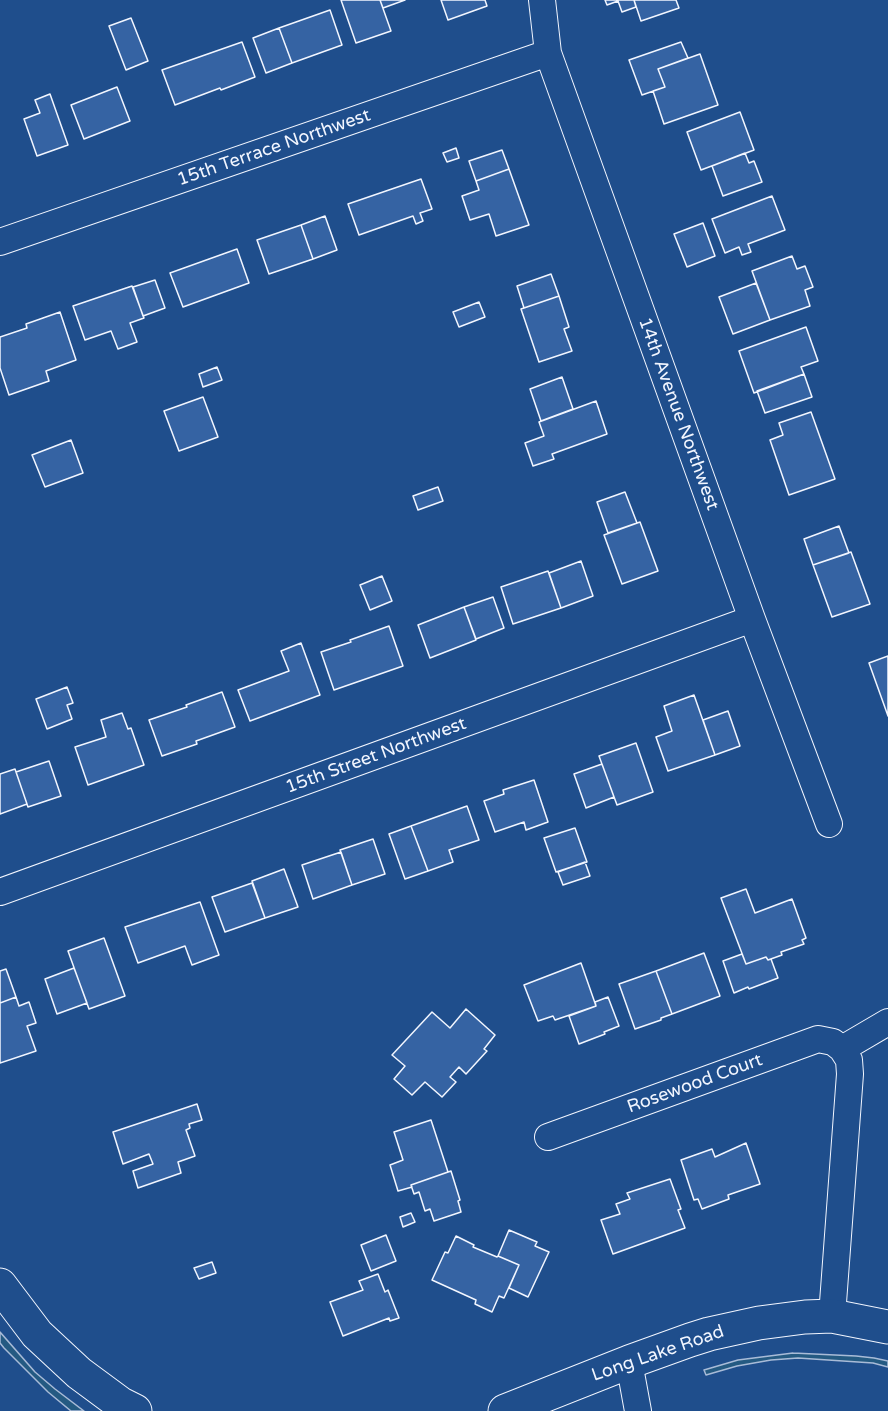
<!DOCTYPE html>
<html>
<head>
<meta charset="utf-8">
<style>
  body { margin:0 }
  canvas { display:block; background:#1f4e8c }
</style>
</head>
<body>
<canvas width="888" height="1411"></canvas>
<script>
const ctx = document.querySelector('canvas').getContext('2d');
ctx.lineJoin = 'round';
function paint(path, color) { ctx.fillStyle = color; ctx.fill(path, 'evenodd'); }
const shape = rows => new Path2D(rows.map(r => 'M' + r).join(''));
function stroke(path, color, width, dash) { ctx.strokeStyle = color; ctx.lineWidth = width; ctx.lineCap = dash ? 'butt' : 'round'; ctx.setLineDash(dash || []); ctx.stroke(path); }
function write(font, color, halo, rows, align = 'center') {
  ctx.font = font + ' "Varela Round",sans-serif'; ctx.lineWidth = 4.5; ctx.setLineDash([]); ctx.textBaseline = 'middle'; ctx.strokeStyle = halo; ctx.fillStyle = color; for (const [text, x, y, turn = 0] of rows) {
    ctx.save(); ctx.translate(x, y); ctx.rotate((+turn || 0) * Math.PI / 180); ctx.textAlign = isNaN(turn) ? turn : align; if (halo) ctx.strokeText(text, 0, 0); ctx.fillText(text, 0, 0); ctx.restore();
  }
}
const green = shape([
  [0,1332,35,1372,55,1389,84,1411,71,1411,48,1392,4,1348,0,1343,0,1332],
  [793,1353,856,1356,874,1358,888,1361,888,1367,873,1363,798,1358,771,1360,737,1366,706,1375,704,1370,738,1360,793,1353]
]);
const building = shape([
  [341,0,380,0,391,31,356,43,341,0],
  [380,0,405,0,383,8,380,0],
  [441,0,485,0,487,6,448,20,441,0],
  [605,0,634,0,636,7,622,12,618,1,607,5,605,0],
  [634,0,676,0,679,8,641,21,634,0],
  [330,10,342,45,292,63,279,28,330,10],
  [131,18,148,61,126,70,109,26,131,18],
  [279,28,292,63,266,73,253,38,279,28],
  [242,42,255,77,221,90,220,88,175,105,162,70,242,42],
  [681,42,688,58,658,69,665,87,642,95,629,60,681,42],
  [700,54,718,105,664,124,653,91,665,87,658,69,700,54],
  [117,87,130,121,84,139,71,105,117,87],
  [50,94,68,145,37,156,24,119,40,113,35,100,50,94],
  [740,112,754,150,701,170,687,132,740,112],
  [456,148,459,158,447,162,443,153,456,148],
  [502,150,509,169,476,181,469,161,502,150],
  [745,153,749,163,754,161,762,182,723,196,712,166,745,153],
  [509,169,529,225,496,236,489,214,470,220,462,196,479,190,476,181,509,169],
  [421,179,432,209,420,213,423,221,416,224,413,216,359,235,348,204,421,179],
  [772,196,785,230,748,244,751,252,742,255,739,247,725,253,712,219,772,196],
  [325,216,337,250,313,259,301,225,325,216],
  [703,223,715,256,687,267,674,234,703,223],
  [301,225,313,259,269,274,257,240,301,225],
  [237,249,249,283,183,307,170,273,237,249],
  [792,256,797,269,805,266,813,287,805,290,810,306,770,320,752,271,792,256],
  [551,274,559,296,524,308,517,286,551,274],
  [155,280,165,308,143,316,133,287,155,280],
  [756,283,770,320,733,334,719,297,756,283],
  [132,286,144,318,130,323,137,342,118,349,111,331,85,340,73,306,132,286],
  [559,296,569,327,564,329,572,351,539,362,521,309,559,296],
  [479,302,485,317,459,327,453,312,479,302],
  [60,312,76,360,46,371,49,381,9,395,0,368,0,337,27,328,26,324,60,312],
  [806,327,818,361,801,367,804,374,754,393,739,351,806,327],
  [217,367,222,380,203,387,199,374,217,367],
  [804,374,812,397,765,413,757,391,804,374],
  [562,377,573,409,541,421,530,389,562,377],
  [203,397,218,437,179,451,164,411,203,397],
  [596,401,607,434,552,454,554,459,533,466,525,443,544,436,539,422,596,401],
  [811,412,835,479,789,495,770,440,783,435,779,423,811,412],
  [71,440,83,473,45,487,32,455,71,440],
  [438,487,443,501,418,510,413,496,438,487],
  [625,492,637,523,608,533,597,502,625,492],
  [640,522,658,571,622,584,604,535,640,522],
  [839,526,849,553,813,565,804,539,839,526],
  [851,552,870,604,832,617,813,565,851,552],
  [581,561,593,596,561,608,549,573,581,561],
  [548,571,561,608,513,624,501,587,548,571],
  [382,576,392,601,370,610,360,585,382,576],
  [493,597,504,628,476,639,464,607,493,597],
  [464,607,476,640,430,658,418,625,464,607],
  [389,626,403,666,334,690,321,652,351,642,350,640,389,626],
  [301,643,320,695,250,721,238,690,289,671,281,651,301,643],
  [888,656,888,716,869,663,888,656],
  [67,687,73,703,67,705,72,719,47,729,36,699,67,687],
  [222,692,235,727,196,741,197,744,162,756,149,720,187,707,186,705,222,692],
  [694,695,715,755,668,771,656,737,672,731,664,706,694,695],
  [728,711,740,746,715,755,703,720,728,711],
  [122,713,128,729,131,728,144,765,88,785,75,747,106,737,101,720,122,713],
  [636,743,653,792,617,805,599,756,636,743],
  [49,761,61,796,28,807,16,772,49,761],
  [602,764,614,797,586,808,574,774,602,764],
  [15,769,27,804,0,814,0,774,15,769],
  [534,780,548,822,526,830,524,822,495,832,484,801,504,794,503,790,534,780],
  [467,806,479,840,449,850,453,862,428,871,411,826,467,806],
  [411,826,428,871,405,879,389,834,411,826],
  [575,828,587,862,556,872,544,838,575,828],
  [373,839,385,874,352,885,340,850,373,839],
  [341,852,352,885,313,899,302,865,341,852],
  [585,862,590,876,563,885,558,872,585,862],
  [284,869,298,907,265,918,252,881,284,869],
  [252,883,265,918,225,932,212,897,252,883],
  [746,889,755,913,792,899,806,938,802,940,804,944,781,952,782,955,768,960,766,957,746,964,721,898,746,889],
  [200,902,219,955,192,965,185,946,138,963,125,927,200,902],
  [104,938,125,996,89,1009,68,951,104,938],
  [704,953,720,996,672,1014,656,971,704,953],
  [742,954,746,964,766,957,768,960,771,959,778,978,749,989,748,987,734,993,723,961,742,954],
  [581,963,596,1006,555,1020,553,1016,538,1021,524,985,581,963],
  [74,968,87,1003,57,1014,45,979,74,968],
  [6,969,16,997,0,1003,0,971,6,969],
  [656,971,672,1014,661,1018,661,1020,635,1029,619,984,656,971],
  [16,997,19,1006,29,1002,36,1023,27,1026,36,1051,0,1063,0,1003,16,997],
  [608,997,619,1026,604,1032,605,1034,579,1044,569,1016,596,1006,595,1002,608,997],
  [466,1009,495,1035,484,1049,487,1051,466,1074,459,1067,450,1077,456,1082,442,1097,425,1082,412,1095,394,1079,405,1066,392,1055,432,1012,450,1028,466,1009],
  [197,1104,202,1120,189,1124,190,1128,186,1130,195,1156,178,1162,181,1173,138,1188,133,1171,153,1164,149,1154,123,1164,113,1132,197,1104],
  [431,1120,448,1172,411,1185,412,1187,398,1191,390,1165,403,1160,394,1132,431,1120],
  [746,1143,760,1184,728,1195,729,1199,702,1209,698,1199,694,1200,681,1160,712,1149,715,1157,746,1143],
  [451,1171,460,1200,458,1201,461,1212,434,1221,430,1209,425,1211,419,1192,414,1194,411,1185,451,1171],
  [670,1179,681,1209,678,1210,685,1228,613,1254,601,1220,620,1214,616,1204,630,1199,627,1193,670,1179],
  [411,1213,415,1222,403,1227,400,1217,411,1213],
  [509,1230,537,1242,535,1246,549,1252,528,1297,509,1288,519,1265,498,1256,509,1230],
  [386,1235,396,1261,371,1271,361,1245,386,1235],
  [456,1236,474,1245,473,1247,497,1257,498,1256,519,1265,504,1298,499,1296,492,1312,475,1304,476,1300,432,1280,445,1252,448,1253,456,1236],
  [212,1262,216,1273,199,1279,194,1268,212,1262],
  [378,1274,385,1292,388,1290,399,1318,390,1321,389,1318,343,1336,330,1302,363,1290,359,1281,378,1274]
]);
const street = shape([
  [542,0,548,53,752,619,829,824],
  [0,242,548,53],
  [0,892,752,619],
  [842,1049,888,1022],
  [548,1137,818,1039,833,1042,842,1049,849,1060,850,1074,832,1316],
  [629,1362,638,1411]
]);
const secondary = shape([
  [0,1285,37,1334,79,1373,121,1404,135,1411],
  [505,1411,629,1362,690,1340,709,1334,759,1323,805,1317,832,1316,888,1327]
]);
const streetNames = [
  ["15th Terrace Northwest",274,148,-19],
  ["14th Avenue Northwest",678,414,70],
  ["15th Street Northwest",376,756,-20],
  ["Rosewood Court",695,1084,-20],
  ["Long Lake Road",658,1354,-19]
];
paint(green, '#245a82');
stroke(green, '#a8bbd7', 1.5);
paint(building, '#3563a3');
stroke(building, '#f2f6ff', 1.5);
stroke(street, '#f2f6ff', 28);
stroke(secondary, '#f2f6ff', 35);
stroke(street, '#1f4e8c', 26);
stroke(secondary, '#1f4e8c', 33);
write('18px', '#f2f6ff', '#1f4e8c', streetNames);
</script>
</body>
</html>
